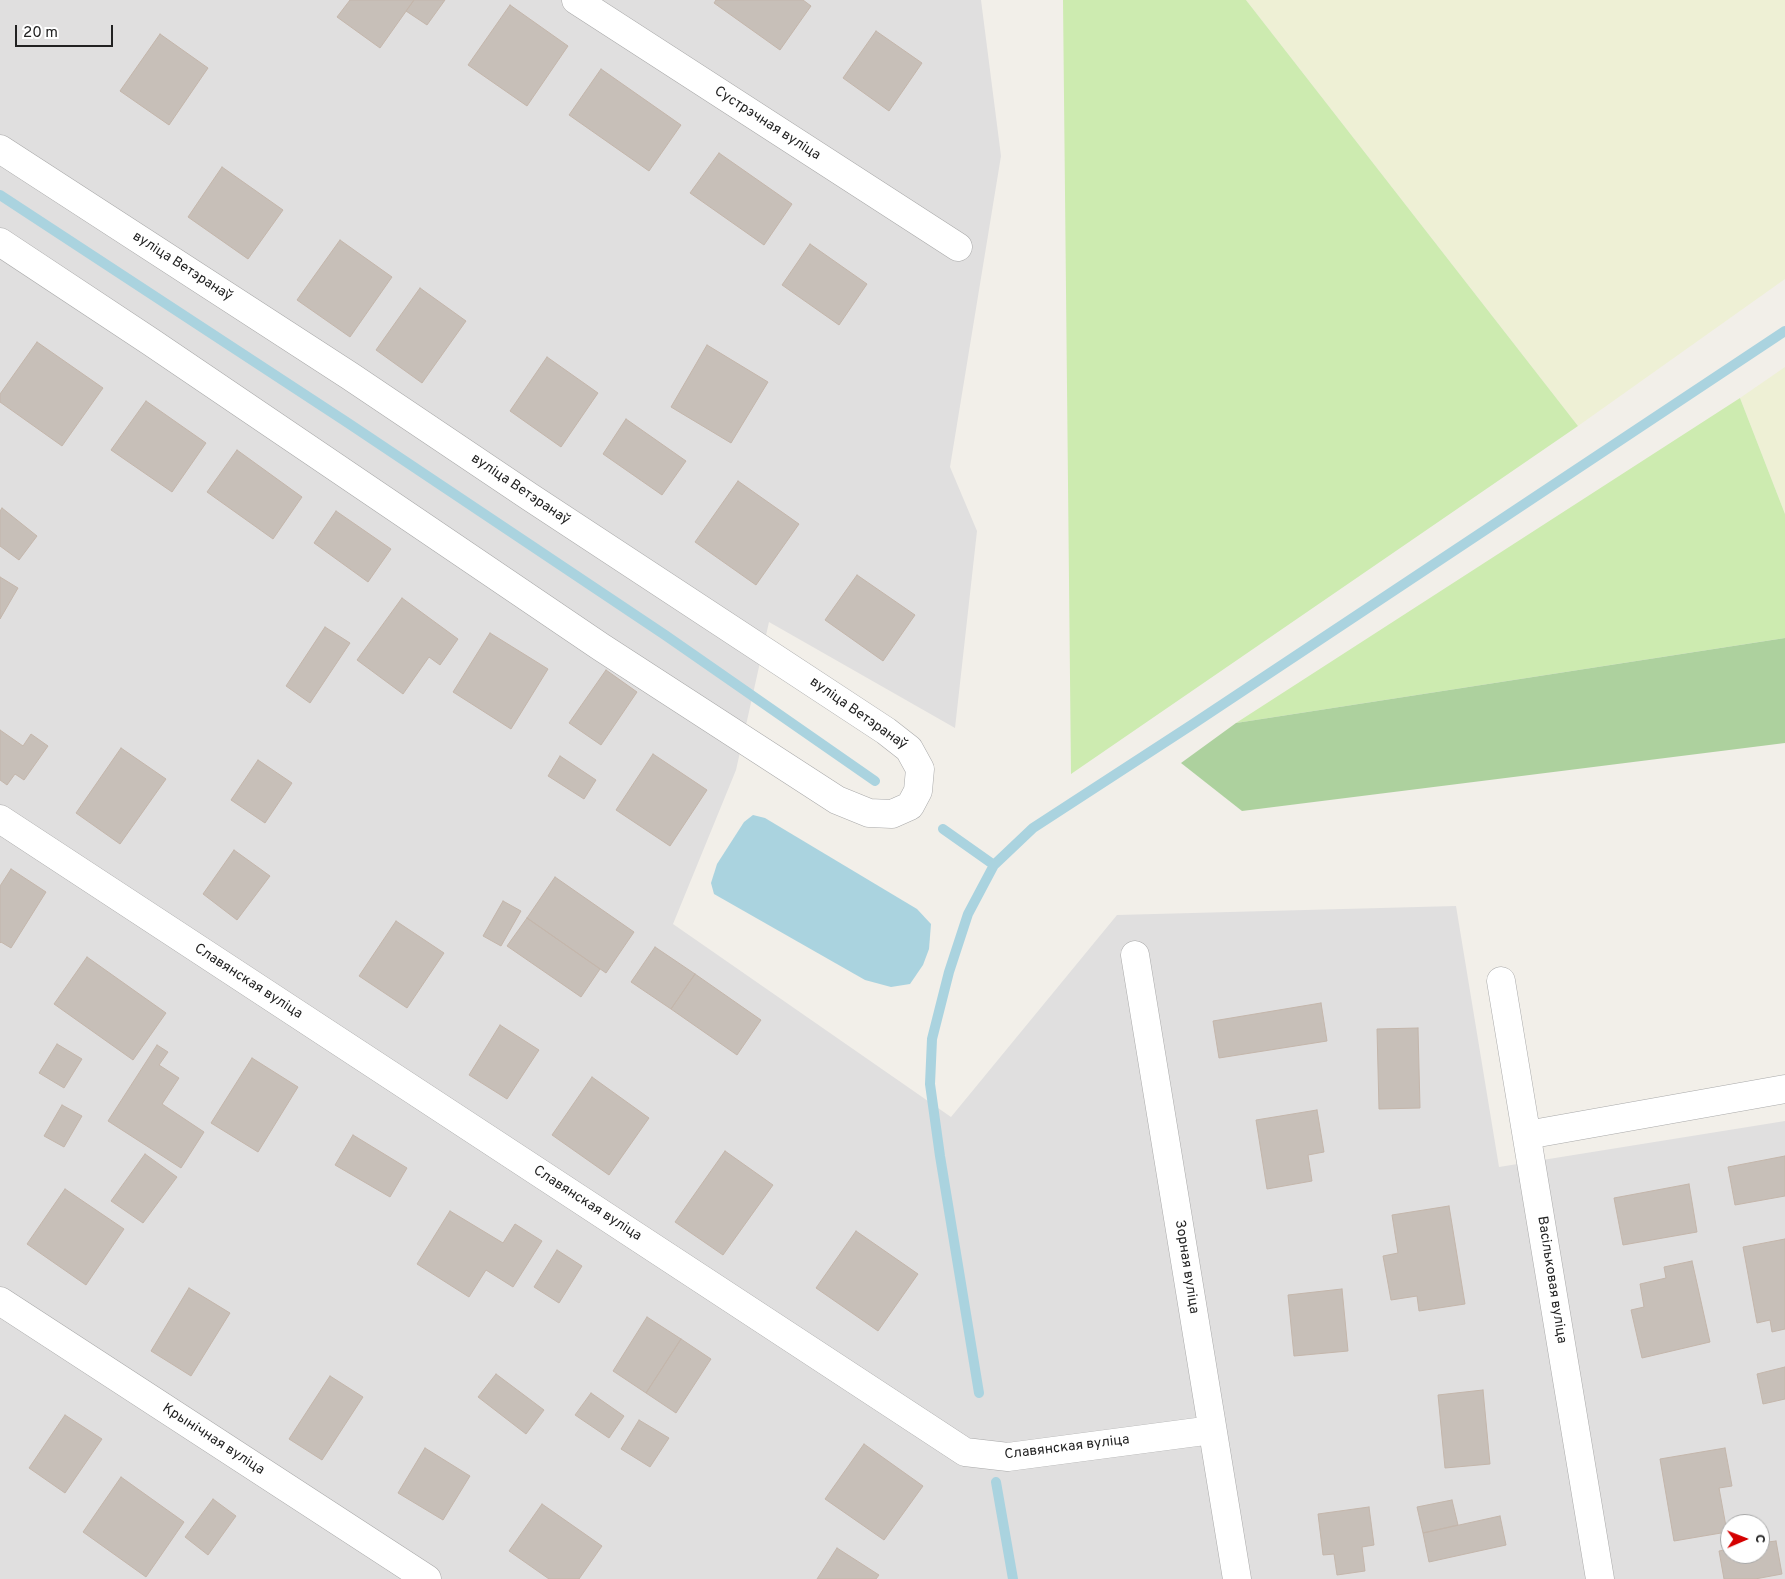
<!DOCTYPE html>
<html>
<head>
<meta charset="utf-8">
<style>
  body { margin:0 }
  #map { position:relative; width:1785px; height:1579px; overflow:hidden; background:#f2efe9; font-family:Overpass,sans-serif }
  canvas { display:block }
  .north { position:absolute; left:1720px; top:1514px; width:50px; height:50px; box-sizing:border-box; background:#fff; border:1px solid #a7a7a7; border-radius:50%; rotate:89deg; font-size:14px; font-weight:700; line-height:20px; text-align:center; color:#222 }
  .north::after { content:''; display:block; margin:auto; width:18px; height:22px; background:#d40000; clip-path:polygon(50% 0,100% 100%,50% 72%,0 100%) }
  .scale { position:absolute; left:15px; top:25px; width:98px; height:22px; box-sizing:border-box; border:2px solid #222; border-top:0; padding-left:6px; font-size:15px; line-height:18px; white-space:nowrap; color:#222; -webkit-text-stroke:4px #fff; paint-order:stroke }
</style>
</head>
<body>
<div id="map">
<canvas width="1785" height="1579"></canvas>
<div class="north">С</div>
<div class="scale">20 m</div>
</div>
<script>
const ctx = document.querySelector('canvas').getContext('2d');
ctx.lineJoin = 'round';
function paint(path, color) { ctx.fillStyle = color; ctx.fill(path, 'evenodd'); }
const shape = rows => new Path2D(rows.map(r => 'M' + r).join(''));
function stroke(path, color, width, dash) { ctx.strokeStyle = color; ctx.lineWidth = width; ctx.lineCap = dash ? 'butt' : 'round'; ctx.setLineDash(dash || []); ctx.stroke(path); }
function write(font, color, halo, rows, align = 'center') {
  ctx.font = font + ' Overpass,sans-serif'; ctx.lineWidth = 4; ctx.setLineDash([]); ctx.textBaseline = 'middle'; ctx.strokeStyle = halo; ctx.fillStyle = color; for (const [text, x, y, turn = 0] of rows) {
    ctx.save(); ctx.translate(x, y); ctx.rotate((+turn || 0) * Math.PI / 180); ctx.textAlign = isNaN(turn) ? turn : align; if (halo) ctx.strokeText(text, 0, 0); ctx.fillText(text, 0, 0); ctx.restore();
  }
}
const residential = shape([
  [0,0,981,0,1001,156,950,467,977,531,955,728,769,622,736,770,673,924,951,1117,1117,915,1456,906,1499,1167,1785,1121,1785,1579,0,1579],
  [1730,1524,1760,1524,1760,1554,1730,1554]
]);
const farmland = shape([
  [1246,0,1785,0,1785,279,1578,426],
  [1785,367,1785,514,1740,398]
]);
const grass = shape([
  [1063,0,1246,0,1578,426,1071,774],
  [1740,398,1785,514,1785,638,1236,723]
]);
const forest = shape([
  [1785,638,1785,743,1242,811,1181,763,1236,723]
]);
const water = shape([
  [753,815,765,818,917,909,931,924,929,949,923,965,910,984,891,987,865,980,714,894,711,883,717,864,744,822]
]);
const stream = shape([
  [0,195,348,423,665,635,875,781],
  [943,829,994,865],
  [979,1393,940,1156,930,1084,932,1039,949,972,968,914,994,865,1033,828,1193,724,1785,331],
  [996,1482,1013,1579]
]);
const building = shape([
  [350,0,414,0,380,48,337,17,350,0],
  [414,0,445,0,427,25,406,11,414,0],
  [716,0,803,0,811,6,780,50,714,3,716,0],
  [510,5,568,46,527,106,468,65,510,5],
  [876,31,922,63,889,111,843,78,876,31],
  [160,34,208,68,169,125,120,91,160,34],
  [601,69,681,125,649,171,569,115,601,69],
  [719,153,792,204,764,245,690,193,719,153],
  [222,167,283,210,248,259,188,217,222,167],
  [340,240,392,277,350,337,297,300,340,240],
  [810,244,867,284,839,325,782,285,810,244],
  [420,288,466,321,422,383,376,350,420,288],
  [37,342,103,388,62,446,0,402,0,394,37,342],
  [707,345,768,382,731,443,671,407,707,345],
  [547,357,598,393,561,447,510,411,547,357],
  [146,401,206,443,172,492,111,450,146,401],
  [626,419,686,461,662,495,603,454,626,419],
  [237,450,302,497,273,539,207,492,237,450],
  [738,481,799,524,756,585,695,542,738,481],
  [2,508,37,536,19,560,0,546,0,511,2,508],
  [336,511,391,549,368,582,314,543,336,511],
  [857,575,915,615,883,661,825,620,857,575],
  [0,577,18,588,0,619,0,577],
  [402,598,458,639,440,665,429,657,403,694,357,660,402,598],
  [325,627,350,643,310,703,286,686,325,627],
  [490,633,548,669,511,729,453,692,490,633],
  [606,670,637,692,601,745,569,723,606,670],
  [0,730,23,746,31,734,48,746,24,780,15,774,7,785,0,780,0,730],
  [121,748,166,779,120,844,76,813,121,748],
  [653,754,707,790,670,846,616,810,653,754],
  [560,756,596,780,584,799,548,776,560,756],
  [258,760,292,783,265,823,231,800,258,760],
  [234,850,270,876,237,920,203,894,234,850],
  [11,869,46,892,11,948,1,942,0,943,0,886,11,869],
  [555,877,634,932,606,973,527,918,555,877],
  [503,901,521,911,501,946,483,936,503,901],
  [527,918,600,969,581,997,507,946,527,918],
  [396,921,444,953,407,1008,359,976,396,921],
  [655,947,695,974,671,1009,631,982,655,947],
  [87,957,166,1013,133,1060,54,1004,87,957],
  [695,974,761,1020,737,1055,671,1009,695,974],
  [1321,1003,1327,1041,1219,1058,1213,1021,1321,1003],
  [500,1025,539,1050,507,1099,469,1075,500,1025],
  [1418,1028,1420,1108,1379,1109,1377,1029,1418,1028],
  [57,1044,82,1059,64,1088,39,1073,57,1044],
  [157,1045,168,1052,159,1065,179,1078,162,1104,204,1132,181,1168,108,1121,157,1045],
  [252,1058,298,1087,258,1152,211,1123,252,1058],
  [592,1077,649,1118,609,1175,552,1135,592,1077],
  [62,1105,82,1116,64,1147,44,1136,62,1105],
  [1317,1110,1324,1152,1308,1155,1312,1181,1267,1189,1256,1120,1317,1110],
  [353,1135,407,1168,390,1197,335,1165,353,1135],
  [725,1151,773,1185,723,1255,675,1222,725,1151],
  [145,1154,177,1177,143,1223,111,1201,145,1154],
  [1785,1156,1785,1196,1735,1205,1728,1167,1785,1156],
  [1689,1184,1697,1232,1623,1245,1614,1198,1689,1184],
  [65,1189,124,1229,86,1285,27,1244,65,1189],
  [1449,1206,1465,1304,1419,1311,1417,1296,1391,1300,1383,1256,1398,1253,1392,1215,1449,1206],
  [450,1211,503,1243,515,1224,542,1241,513,1287,486,1270,469,1297,417,1264,450,1211],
  [856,1231,918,1274,878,1331,816,1288,856,1231],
  [1785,1239,1785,1329,1772,1332,1770,1320,1757,1323,1743,1247,1785,1239],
  [557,1250,582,1266,559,1303,534,1287,557,1250],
  [1692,1261,1710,1342,1642,1358,1631,1310,1644,1307,1640,1284,1666,1278,1664,1267,1692,1261],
  [189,1288,230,1313,191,1376,151,1351,189,1288],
  [1342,1289,1348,1351,1294,1356,1288,1295,1342,1289],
  [647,1317,681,1339,646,1393,613,1371,647,1317],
  [681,1339,711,1359,676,1413,646,1393,681,1339],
  [1785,1367,1785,1399,1763,1404,1757,1374,1785,1367],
  [496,1374,544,1410,526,1434,478,1397,496,1374],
  [330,1376,363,1397,322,1460,289,1439,330,1376],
  [1483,1390,1490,1464,1445,1468,1438,1395,1483,1390],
  [591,1393,624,1416,609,1438,575,1415,591,1393],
  [65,1415,102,1439,65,1493,29,1468,65,1415],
  [639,1420,669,1438,650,1467,621,1449,639,1420],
  [864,1444,923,1486,884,1540,825,1499,864,1444],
  [425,1448,470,1476,443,1520,398,1493,425,1448],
  [1725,1448,1732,1486,1719,1488,1727,1532,1674,1541,1660,1459,1725,1448],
  [121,1477,184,1522,146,1577,83,1532,121,1477],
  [213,1499,236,1516,208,1555,185,1537,213,1499],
  [1452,1500,1458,1525,1423,1533,1417,1507,1452,1500],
  [542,1504,602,1546,579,1579,549,1579,509,1551,542,1504],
  [1369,1507,1374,1545,1362,1547,1365,1571,1337,1575,1334,1554,1323,1555,1318,1514,1369,1507],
  [1500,1516,1506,1545,1429,1562,1423,1533,1500,1516],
  [1776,1541,1782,1574,1755,1579,1724,1579,1719,1551,1730,1549,1730,1554,1760,1554,1760,1543,1776,1541],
  [837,1548,879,1575,876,1579,817,1579,837,1548]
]);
const minor = shape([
  [576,0,958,247],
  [0,149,350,376,530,497,886,731,909,749,920,769,918,791,910,806,892,814,869,813,837,800,601,647,151,342,0,242],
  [0,819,965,1452,1008,1457,1212,1430],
  [1135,955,1237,1579],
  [1501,981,1600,1579],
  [1527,1135,1785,1089],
  [0,1301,427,1579]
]);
const streetNames = [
  ["Сустрэчная вуліца",767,124,33],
  ["вуліца Ветэранаў",182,267,33],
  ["вуліца Ветэранаў",520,490,34],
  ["вуліца Ветэранаў",858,714,35],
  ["Славянская вуліца",248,982,33],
  ["Славянская вуліца",587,1204,33],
  ["Зорная вуліца",1186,1267,81],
  ["Васільковая вуліца",1551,1280,81],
  ["Крынічная вуліца",213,1440,33],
  ["Славянская вуліца",1067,1448,-7]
];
paint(residential, '#e0dfdf');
paint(farmland, '#eef0d5');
paint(grass, '#cdebb0');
paint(forest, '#add19e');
paint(water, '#aad3df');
stroke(stream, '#aad3df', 10);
paint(building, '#c7bfb8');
stroke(building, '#c4b6ab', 1);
stroke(minor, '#a9a9a9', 29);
stroke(minor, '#fff', 28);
write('14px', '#222', '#fff', streetNames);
</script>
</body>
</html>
